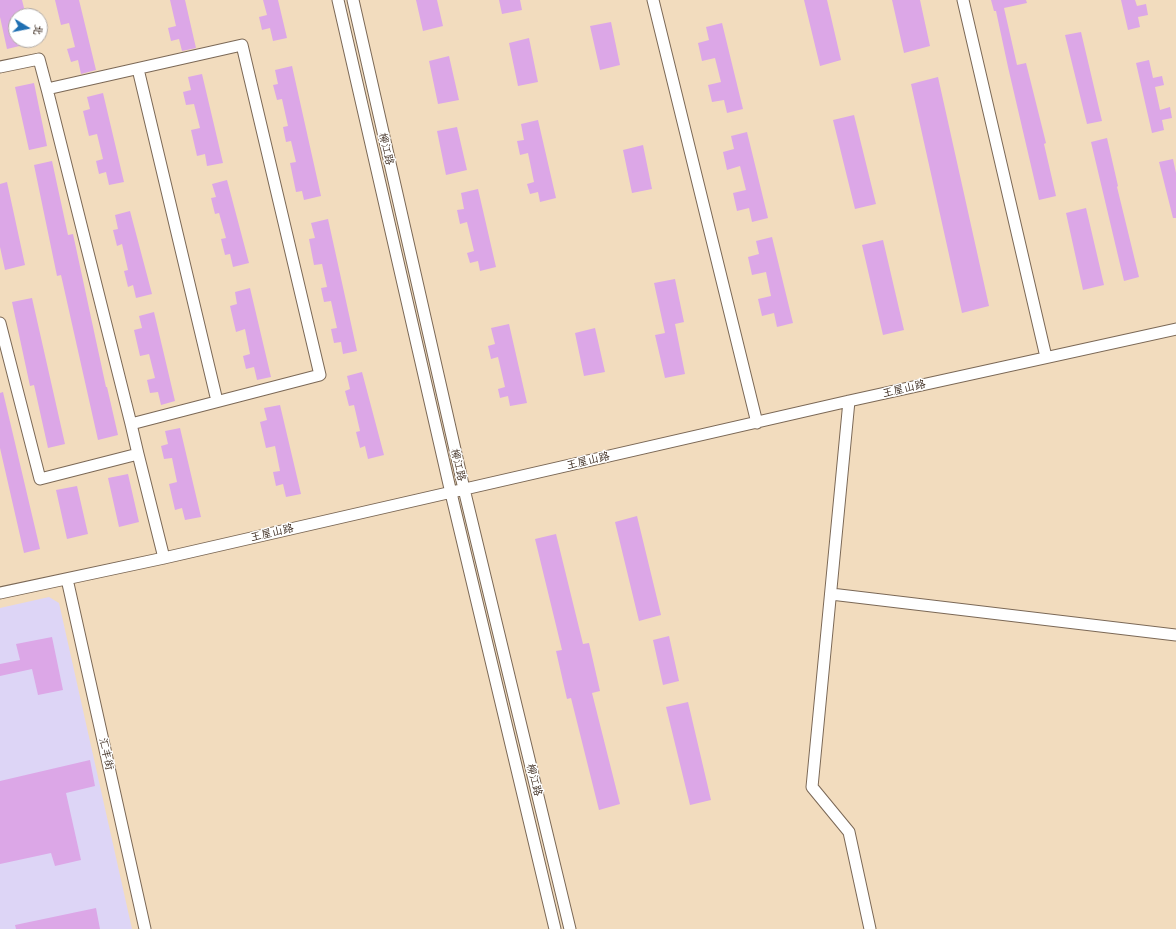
<!DOCTYPE html>
<html>
<head>
<meta charset="utf-8">
<style>
  body { margin:0 }
  #map { position:relative; width:1176px; height:929px; overflow:hidden; background:#f2dcbe; font-family:"Playpen Sans","LXGW WenKai TC",sans-serif }
  canvas { display:block }
  .north { position:absolute; left:8px; top:8px; width:40px; height:40px; box-sizing:border-box; background:#fff; border:1px solid #b1aaa5; border-radius:50%; rotate:100deg; font-size:11px; font-weight:700; line-height:16px; text-align:center; color:#3b2a1e }
  .north::after { content:''; display:block; margin:auto; width:14px; height:18px; background:#1f6fb2; clip-path:polygon(50% 0,100% 100%,50% 72%,0 100%) }
</style>
</head>
<body>
<div id="map">
<canvas width="1176" height="929"></canvas>
<div class="north">北</div>
</div>
<script>
const ctx = document.querySelector('canvas').getContext('2d');
ctx.lineJoin = 'round';
function paint(path, color) { ctx.fillStyle = color; ctx.fill(path, 'evenodd'); }
const shape = rows => new Path2D(rows.map(r => 'M' + r).join(''));
function stroke(path, color, width, dash) { ctx.strokeStyle = color; ctx.lineWidth = width; ctx.lineCap = dash ? 'butt' : 'round'; ctx.setLineDash(dash || []); ctx.stroke(path); }
function write(font, color, halo, rows, align = 'center') {
  ctx.font = font + ' "Playpen Sans","LXGW WenKai TC",sans-serif'; ctx.lineWidth = 3; ctx.setLineDash([]); ctx.textBaseline = 'middle'; ctx.strokeStyle = halo; ctx.fillStyle = color; for (const [text, x, y, turn = 0] of rows) {
    ctx.save(); ctx.translate(x, y); ctx.rotate((+turn || 0) * Math.PI / 180); ctx.textAlign = isNaN(turn) ? turn : align; if (halo) ctx.strokeText(text, 0, 0); ctx.fillText(text, 0, 0); ctx.restore();
  }
}
const built = shape([
  [49,597,59,603,132,929,0,929,0,608]
]);
const building = shape([
  [0,0,22,0,26,16,16,16,16,40,32,40,32,43,7,49,0,17],
  [55,0,79,0,96,70,81,74,78,60,71,62,67,49,75,47,69,23,61,25],
  [170,0,185,0,196,48,182,51,179,39,171,41,168,28,176,26],
  [263,0,278,0,287,38,273,41,270,28,262,30,259,17,267,15],
  [416,0,437,0,443,26,423,31],
  [499,0,520,0,522,10,502,14],
  [804,0,827,0,841,60,820,66],
  [892,0,920,0,930,46,904,53],
  [991,0,1026,0,1027,3,1004,8,1017,65,1026,63,1046,143,1044,144,1056,196,1039,200,1008,67,996,11,994,11],
  [1121,0,1135,0,1137,6,1146,4,1148,15,1138,17,1140,27,1128,30],
  [611,22,620,65,600,70,590,26],
  [722,23,743,109,727,113,724,100,712,102,708,85,721,82,715,58,702,61,698,43,709,40,706,27],
  [1081,32,1102,121,1087,124,1065,35],
  [529,38,538,82,518,86,509,43],
  [449,56,459,100,438,104,429,61],
  [1149,60,1153,78,1162,76,1164,85,1155,87,1160,110,1170,107,1172,118,1162,120,1164,130,1152,133,1136,63],
  [292,66,321,196,304,200,302,191,296,192,290,163,296,162,291,141,286,142,283,127,288,126,282,99,277,100,273,85,278,84,275,70],
  [202,74,223,163,207,166,205,154,197,156,191,130,200,128,194,104,186,105,183,92,191,90,188,77],
  [938,77,989,306,962,313,911,84],
  [34,83,47,146,29,150,15,87],
  [103,93,124,182,109,185,106,172,99,174,96,161,103,159,97,134,89,136,83,111,90,109,87,97],
  [854,115,876,204,855,209,833,120],
  [538,120,556,198,540,202,538,192,530,194,527,184,534,182,528,153,520,155,517,141,524,140,521,124],
  [457,127,467,170,446,175,437,131],
  [747,132,768,218,752,222,749,208,737,211,733,193,746,190,740,166,727,170,723,152,734,149,731,136],
  [1107,138,1118,186,1117,187,1139,277,1124,281,1091,142],
  [643,145,652,189,632,193,623,150],
  [1173,159,1176,173,1176,218,1173,218,1159,162],
  [52,161,68,235,73,234,106,387,107,387,118,435,98,440,61,275,57,276,34,165],
  [227,180,249,263,233,267,230,254,225,255,221,239,226,238,219,213,215,214,211,198,216,197,212,184],
  [7,182,25,265,5,270,0,247,0,184],
  [478,189,496,267,480,271,478,261,470,263,467,253,474,251,467,222,460,224,457,210,464,209,461,193],
  [1086,208,1104,285,1083,290,1066,213],
  [130,211,152,294,136,298,133,285,128,287,124,271,128,270,122,244,117,246,113,230,118,229,115,215],
  [328,219,357,351,343,354,341,342,334,343,331,329,337,328,331,301,324,302,321,288,327,287,322,264,314,265,309,239,315,238,311,223],
  [772,237,793,323,777,327,774,313,762,316,758,299,771,296,766,272,752,275,748,257,759,254,756,241],
  [883,240,904,330,883,335,862,245],
  [675,279,684,322,675,324,685,374,665,378,655,335,665,333,654,283],
  [250,288,271,377,257,380,254,367,246,369,243,356,250,354,245,329,236,332,230,306,237,304,235,292],
  [32,298,65,444,48,448,34,385,30,386,12,302],
  [154,312,175,401,161,405,158,392,150,393,147,380,155,378,149,354,140,356,134,330,142,328,139,316],
  [509,324,527,403,510,406,508,396,500,398,498,389,505,387,498,357,491,359,488,346,495,344,491,328],
  [595,328,605,372,584,376,575,333],
  [362,372,384,455,368,459,365,446,360,448,356,432,360,431,354,405,349,406,345,391,350,389,347,376],
  [3,392,40,549,24,553,0,448,0,393],
  [280,405,301,494,286,497,283,484,276,486,273,472,280,471,275,446,266,448,260,422,267,420,264,408],
  [180,428,201,517,185,520,182,508,175,510,169,484,177,482,172,458,164,459,161,446,168,444,165,431],
  [128,474,139,522,119,527,108,478],
  [77,486,88,534,67,539,56,490],
  [637,516,661,615,639,621,615,522],
  [556,534,583,644,589,643,600,691,592,693,620,804,599,810,571,698,567,699,556,651,562,650,535,539],
  [669,636,679,681,663,685,653,640],
  [52,637,63,690,38,695,32,669,0,676,0,664,20,660,16,644],
  [688,702,711,800,690,805,666,707],
  [90,760,95,786,66,793,81,860,55,866,51,853,0,864,0,781],
  [96,908,100,929,16,929,15,925]
]);
const minor = shape([
  [338,0,451,493,555,929],
  [353,0,464,489,570,929],
  [653,0,757,423],
  [963,0,1046,357],
  [0,67,39,59,47,89],
  [138,69,217,401],
  [0,323,40,479,138,454],
  [849,401,812,787,849,832,870,929],
  [131,424,320,375,242,45,47,89,131,424,138,454,164,558],
  [67,579,145,929],
  [0,593,164,558,849,401,1176,329],
  [831,594,1176,635]
]);
const streetNames = [
  ["柳江路",386,149,77],
  ["王屋山路",904,389,-13],
  ["王屋山路",588,461,-13],
  ["柳江路",458,465,77],
  ["王屋山路",272,533,-13],
  ["汇丰街",106,754,77],
  ["柳江路",534,780,76]
];
paint(built, '#ddd5f6');
paint(building, '#dca7e7');
stroke(minor, '#7b6856', 13);
stroke(minor, '#fff', 11);
write('11px', '#3b2a1e', '#fff', streetNames);
</script>
</body>
</html>
